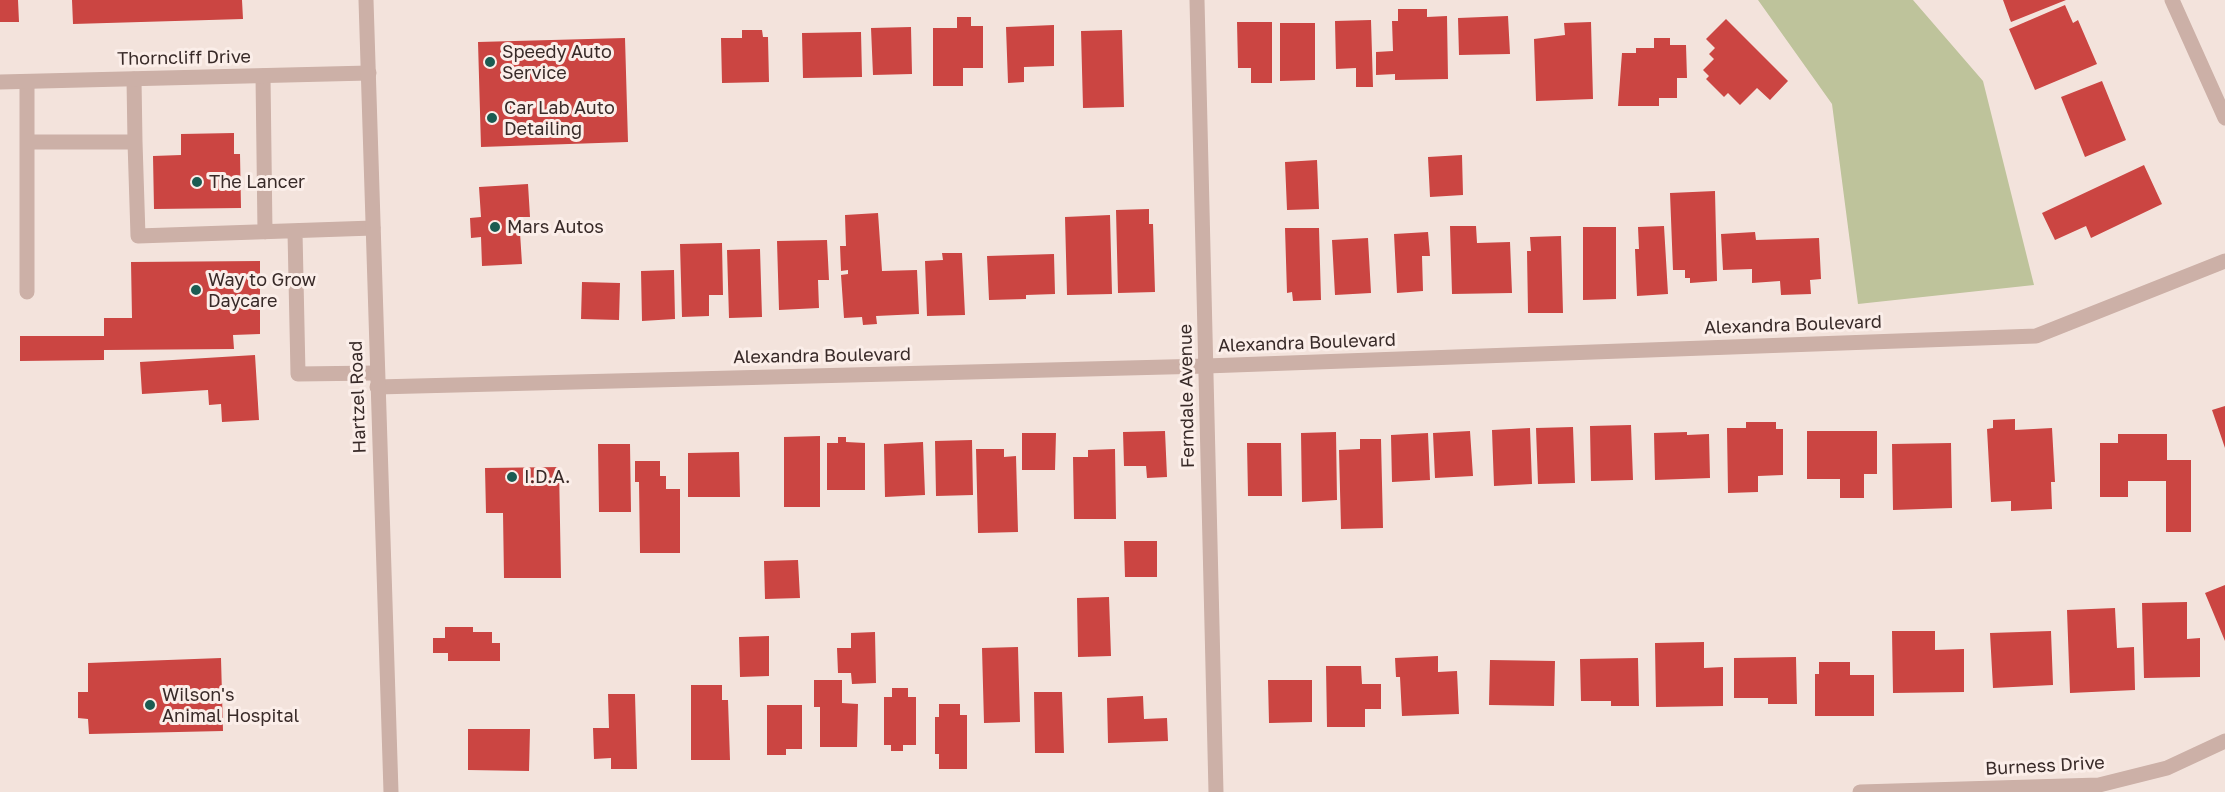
<!DOCTYPE html>
<html>
<head>
<meta charset="utf-8">
<style>
  body { margin:0 }
  canvas { display:block; background:#f3e3dc }
</style>
</head>
<body>
<canvas width="2225" height="792"></canvas>
<script>
const ctx = document.querySelector('canvas').getContext('2d');
ctx.lineJoin = 'round';
function paint(path, color) { ctx.fillStyle = color; ctx.fill(path, 'evenodd'); }
const shape = rows => new Path2D(rows.map(r => 'M' + r).join(''));
function stroke(path, color, width, dash) { ctx.strokeStyle = color; ctx.lineWidth = width; ctx.lineCap = dash ? 'butt' : 'round'; ctx.setLineDash(dash || []); ctx.stroke(path); }
function write(font, color, halo, rows, align = 'center') {
  ctx.font = font + ' "Golos Text",sans-serif'; ctx.lineWidth = 6; ctx.setLineDash([]); ctx.textBaseline = 'middle'; ctx.strokeStyle = halo; ctx.fillStyle = color; for (const [text, x, y, turn = 0] of rows) {
    ctx.save(); ctx.translate(x, y); ctx.rotate((+turn || 0) * Math.PI / 180); ctx.textAlign = isNaN(turn) ? turn : align; if (halo) ctx.strokeText(text, 0, 0); ctx.fillText(text, 0, 0); ctx.restore();
  }
}
const green = shape([
  [1758,0,1913,0,1983,81,2034,285,1858,304,1832,104]
]);
const building = shape([
  [0,0,18,0,19,22,0,22],
  [72,0,242,0,243,19,73,24],
  [2003,0,2066,0,2011,22],
  [2065,5,2073,23,2078,20,2097,64,2035,90,2009,29],
  [1398,9,1427,9,1427,17,1447,16,1448,79,1395,80,1395,74,1376,75,1376,52,1393,51,1392,21,1398,21],
  [1508,16,1510,54,1459,55,1458,18],
  [957,17,971,17,971,26,983,26,983,68,963,68,963,86,933,86,933,28,957,28],
  [1726,19,1788,81,1770,100,1757,88,1740,105,1728,93,1724,97,1706,79,1709,76,1703,70,1714,59,1709,54,1715,48,1706,39],
  [1371,20,1373,87,1356,87,1356,68,1336,69,1335,21],
  [1237,22,1272,22,1272,83,1251,83,1251,68,1238,68],
  [1591,22,1593,99,1536,101,1534,39,1565,35,1564,23],
  [1280,23,1315,23,1315,80,1280,81],
  [1054,25,1054,66,1024,67,1024,82,1008,83,1006,27],
  [911,27,912,74,873,75,871,28],
  [742,30,762,30,763,37,768,37,769,82,722,83,721,38,742,38],
  [1122,30,1124,107,1083,108,1081,31],
  [861,32,862,77,803,78,802,33],
  [625,38,628,142,481,147,478,42],
  [1654,38,1670,38,1670,45,1686,45,1687,78,1677,78,1677,98,1659,98,1659,106,1618,106,1622,53,1636,53,1636,48,1654,48],
  [2102,81,2126,140,2085,157,2061,97],
  [234,133,234,154,240,154,241,208,154,209,153,156,181,155,181,134],
  [1462,155,1463,195,1430,197,1428,157],
  [1317,160,1319,209,1287,210,1285,162],
  [2144,165,2162,204,2091,238,2086,226,2055,240,2042,213],
  [528,184,530,217,519,217,522,264,482,266,481,237,471,238,470,218,481,217,479,187],
  [1715,191,1717,281,1690,283,1690,278,1685,278,1685,270,1673,270,1670,193],
  [1149,209,1149,224,1153,224,1155,292,1118,293,1116,210],
  [878,213,882,271,917,270,919,314,876,316,877,324,863,325,862,317,844,318,841,275,848,274,848,270,841,271,840,246,846,246,845,215],
  [1110,215,1112,294,1067,295,1065,217],
  [1450,226,1476,226,1477,243,1510,242,1512,293,1452,294],
  [1664,226,1668,294,1637,296,1635,249,1639,249,1638,227],
  [1583,227,1616,227,1616,299,1583,300],
  [1285,228,1319,228,1321,300,1293,301,1292,292,1287,293],
  [1428,232,1430,256,1422,256,1423,291,1397,293,1394,234],
  [1755,232,1756,240,1819,238,1821,279,1810,280,1811,294,1781,295,1780,281,1752,283,1752,269,1723,270,1721,234],
  [1561,236,1563,313,1528,313,1527,251,1531,251,1530,237],
  [1368,238,1371,293,1335,295,1332,240],
  [827,240,829,280,818,280,819,308,779,310,777,241],
  [722,243,723,295,709,295,709,316,682,317,680,244],
  [760,249,762,317,729,318,727,250],
  [942,253,962,253,965,315,927,316,925,261,943,260],
  [1054,254,1055,294,1026,295,1026,299,989,300,987,256],
  [260,261,260,334,233,335,234,349,104,350,104,360,20,361,20,336,104,336,104,318,132,318,131,262],
  [674,270,675,319,642,321,641,271],
  [582,282,620,283,619,320,581,319],
  [255,355,259,420,222,422,221,404,209,405,208,390,142,394,140,362],
  [2225,406,2225,448,2212,410],
  [2015,419,2015,430,2052,428,2055,482,2051,482,2052,509,2011,511,2011,501,1991,502,1987,429,1993,428,1993,420],
  [1746,422,1776,422,1776,429,1783,429,1783,475,1758,476,1758,492,1728,493,1727,428,1746,428],
  [1631,425,1633,480,1591,481,1590,426],
  [1573,427,1575,483,1538,484,1536,428],
  [1530,428,1532,484,1494,486,1492,430],
  [1165,431,1167,477,1147,478,1146,466,1124,466,1123,432],
  [1470,431,1473,476,1435,478,1433,433],
  [1807,431,1877,431,1877,474,1864,474,1864,498,1840,498,1840,479,1807,479],
  [1336,432,1337,500,1302,502,1301,433],
  [1687,432,1687,435,1709,434,1710,478,1655,480,1654,433],
  [1022,433,1056,433,1055,470,1022,470],
  [1428,433,1430,480,1392,482,1391,435],
  [2118,434,2167,434,2167,460,2191,460,2191,532,2166,532,2166,481,2128,481,2128,497,2100,497,2100,443,2118,443],
  [820,436,820,507,784,507,784,437],
  [838,437,846,437,846,442,865,443,865,490,827,490,827,443,838,443],
  [1360,439,1381,439,1383,528,1341,529,1339,450,1360,449],
  [972,440,973,495,936,496,935,441],
  [923,442,925,495,885,497,884,444],
  [1247,443,1281,443,1282,496,1248,496],
  [1951,443,1952,508,1893,510,1892,444],
  [598,444,630,444,631,512,599,512],
  [976,449,1004,449,1004,457,1016,456,1018,532,978,533],
  [1115,449,1116,519,1074,519,1073,457,1088,457,1088,450],
  [739,452,740,497,688,497,688,453],
  [635,461,660,461,660,476,666,476,666,489,680,489,680,553,640,553,639,482,635,482],
  [559,467,561,578,504,578,503,513,486,513,485,468],
  [1124,541,1157,541,1157,577,1125,577],
  [798,560,800,598,765,599,764,561],
  [2225,585,2225,641,2205,593],
  [1109,597,1111,656,1078,657,1077,598],
  [2187,602,2187,639,2200,638,2200,677,2144,678,2142,603],
  [2115,608,2117,648,2134,647,2135,690,2070,693,2067,610],
  [445,627,473,627,473,632,492,632,492,643,500,643,500,661,448,661,448,653,433,653,433,638,445,638],
  [1892,631,1935,631,1935,650,1964,649,1964,692,1893,693],
  [2051,631,2053,685,1993,688,1990,633],
  [875,632,876,683,852,684,851,673,838,673,837,648,851,648,851,633],
  [769,636,769,676,740,677,739,637],
  [1704,642,1704,668,1723,667,1723,706,1656,707,1655,643],
  [1018,647,1020,722,984,723,982,648],
  [1438,656,1438,672,1457,671,1459,714,1402,716,1400,677,1396,677,1395,658],
  [1796,657,1797,704,1768,704,1768,698,1734,698,1734,658],
  [221,658,223,731,89,734,88,719,78,718,78,692,88,692,88,663],
  [1638,658,1639,706,1611,706,1611,701,1581,701,1580,659],
  [1490,660,1555,661,1554,706,1489,705],
  [1819,662,1850,662,1850,675,1874,675,1874,716,1815,716,1815,674,1819,674],
  [1326,666,1361,666,1362,684,1381,684,1381,709,1365,709,1365,727,1327,727],
  [814,680,842,680,842,703,858,704,857,747,820,747,820,707,814,707],
  [1268,680,1312,680,1312,722,1269,723],
  [691,685,722,685,722,700,728,700,730,760,691,760],
  [892,688,908,688,908,697,916,697,916,745,903,745,903,751,891,751,891,745,884,745,884,697,892,697],
  [1034,692,1062,692,1064,753,1035,753],
  [608,694,635,694,637,769,611,769,611,758,594,759,593,728,609,728],
  [1143,696,1144,719,1167,718,1168,741,1108,743,1107,698],
  [939,704,960,704,960,715,967,715,967,769,939,769,939,754,935,754,935,717,939,717],
  [767,705,802,705,802,749,786,749,786,755,767,755],
  [468,729,530,729,529,771,468,770]
]);
const service = shape([
  [263,76,265,232],
  [27,142,135,142,134,79],
  [135,142,138,236,373,228],
  [295,232,298,374,376,373],
  [27,292,27,82]
]);
const minor = shape([
  [1197,0,1216,792],
  [2172,0,2225,118],
  [0,82,369,73],
  [377,387,1206,366,2036,336,2225,261],
  [1860,792,2099,785,2167,768,2225,741]
]);
const tertiary = shape([
  [366,0,391,792]
]);
const markers = [
  [490,62,6,"#1b5c52"],
  [492,118,6,"#1b5c52"],
  [197,182,6,"#1b5c52"],
  [495,227,6,"#1b5c52"],
  [196,290,6,"#1b5c52"],
  [512,477,6,"#1b5c52"],
  [150,705,6,"#1b5c52"]
];
const poiNames = [
  ["Speedy Auto",502,52],
  ["Service",502,73],
  ["Car Lab Auto",504,108],
  ["Detailing",504,129],
  ["The Lancer",209,182],
  ["Mars Autos",507,227],
  ["Way to Grow",208,280],
  ["Daycare",208,301],
  ["I.D.A.",524,477],
  ["Wilson's",162,695],
  ["Animal Hospital",162,716]
];
const streetNames = [
  ["Thorncliff Drive",184,58,-1],
  ["Alexandra Boulevard",1793,325,-2],
  ["Alexandra Boulevard",1307,343,-2],
  ["Alexandra Boulevard",822,356,-1],
  ["Ferndale Avenue",1187,396,-91],
  ["Hartzel Road",358,397,-92],
  ["Burness Drive",2045,766,-3]
];
paint(green, '#bec39b');
paint(building, '#cb4542');
stroke(service, '#ccb0a7', 15);
stroke(minor, '#ccb0a7', 15);
stroke(tertiary, '#ccb0a7', 15);
for (const [x, y, r, color] of markers) { const dot = new Path2D(); dot.arc(x, y, r, 0, 2 * Math.PI); ctx.fillStyle = color; ctx.fill(dot); stroke(dot, '#fbeee9', 2); }
write('18px', '#382a28', '#fbeee9', poiNames, 'left');
write('18px', '#382a28', '#fbeee9', streetNames);
</script>
</body>
</html>
